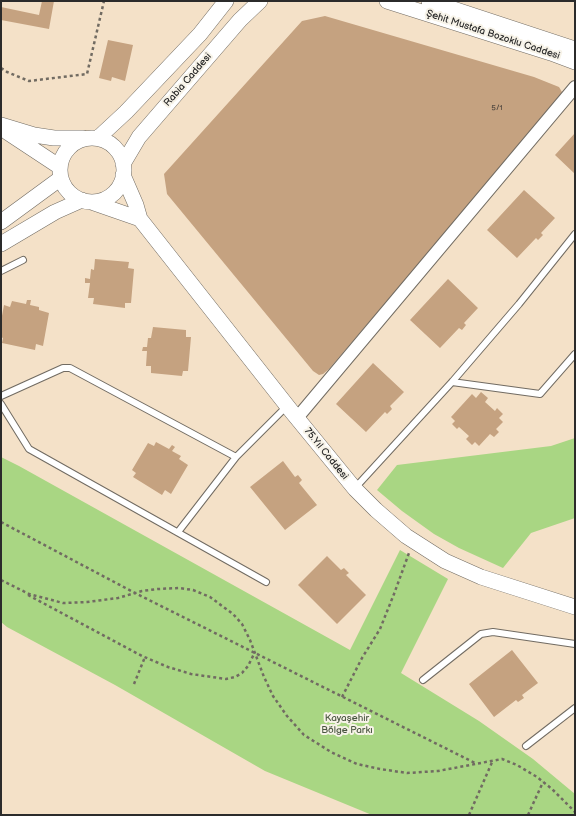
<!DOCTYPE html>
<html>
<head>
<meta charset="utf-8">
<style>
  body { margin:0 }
  #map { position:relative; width:576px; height:816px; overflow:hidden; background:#f4e1c8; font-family:"Balsamiq Sans",sans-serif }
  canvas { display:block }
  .frame { position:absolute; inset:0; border:2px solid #2b2b2b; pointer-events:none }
</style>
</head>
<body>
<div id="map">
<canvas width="576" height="816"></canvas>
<div class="frame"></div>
</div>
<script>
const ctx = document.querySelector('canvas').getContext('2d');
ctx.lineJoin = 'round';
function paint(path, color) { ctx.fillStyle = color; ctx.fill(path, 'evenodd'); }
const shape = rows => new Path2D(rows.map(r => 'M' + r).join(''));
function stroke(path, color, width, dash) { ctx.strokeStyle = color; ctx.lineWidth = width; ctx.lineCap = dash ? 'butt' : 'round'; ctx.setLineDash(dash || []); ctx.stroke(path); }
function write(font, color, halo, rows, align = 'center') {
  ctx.font = font + ' "Balsamiq Sans",sans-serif'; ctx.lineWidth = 4; ctx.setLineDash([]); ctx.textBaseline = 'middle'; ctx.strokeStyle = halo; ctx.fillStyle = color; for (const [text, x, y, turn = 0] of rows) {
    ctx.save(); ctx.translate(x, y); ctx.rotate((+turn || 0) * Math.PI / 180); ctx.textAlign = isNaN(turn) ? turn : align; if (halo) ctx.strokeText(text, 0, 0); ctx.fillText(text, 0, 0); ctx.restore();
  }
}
const green = shape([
  [575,438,575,518,531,533,503,568,459,548,434,534,402,511,377,490,397,465,551,446],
  [1,457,19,466,350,650,400,550,448,579,401,673,479,721,533,759,575,794,575,815,372,815,265,771,115,685,7,627,1,622]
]);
const building = shape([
  [42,1,54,1,49,29,1,20,1,7,39,15],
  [325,16,534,77,559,87,562,92,561,97,377,313,378,315,369,322,329,369,323,374,319,375,313,371,167,194,164,174,302,21],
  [108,40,133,45,125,81,112,77,111,81,99,78],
  [575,133,575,174,555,155],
  [524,190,555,218,541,233,543,235,538,240,536,238,517,258,487,230],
  [95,259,129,262,128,268,134,269,131,303,125,303,125,308,93,304,94,298,88,298,90,283,85,283,85,278,90,279,91,269,94,270],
  [448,279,478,308,464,323,466,325,462,330,459,328,440,348,410,320],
  [27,300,31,300,30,305,39,307,39,310,49,313,43,346,36,344,35,350,2,343,3,338,1,337,1,321,4,305,10,307,12,301,26,304],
  [153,327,186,330,186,337,191,337,188,371,183,371,182,376,151,373,151,366,146,366,147,351,142,351,143,347,147,347,148,338,151,338],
  [373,363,404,392,390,406,392,409,387,414,385,412,366,432,336,404],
  [481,392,488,398,485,402,495,411,497,408,503,414,499,418,503,422,496,429,499,432,494,437,490,434,479,446,475,442,472,445,466,439,469,436,459,427,457,429,452,424,455,421,451,417,472,394,476,398],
  [156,442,169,449,172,445,175,447,172,451,181,456,179,459,188,465,171,494,165,490,162,495,133,477,136,473,132,470,148,443,154,446],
  [283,461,295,477,298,475,302,480,299,483,317,505,285,530,250,487],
  [327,556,341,570,344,568,349,573,346,575,366,595,337,624,298,585],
  [512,650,538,683,522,695,524,698,518,702,516,700,494,717,469,684]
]);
const path = shape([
  [1,68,7,72,29,81,87,74,104,1],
  [1,522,135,593,475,763],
  [1,580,29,594,63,603,87,602,118,598,142,591,158,589,179,588,193,590,210,597,233,614,242,624,250,640,264,677,273,696,287,716,304,735,331,752,357,764,380,769,407,773,438,771,502,759,517,765,537,777,552,789,575,812],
  [28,595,142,656,168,667,191,674,226,679,235,677,242,673,248,666,254,654],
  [134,684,145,657],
  [342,697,362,658,380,629,394,594,409,553],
  [469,815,493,760],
  [528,815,543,782]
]);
const service = shape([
  [1,271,23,260],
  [452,382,540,394,575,354],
  [1,396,63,368,70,368,236,457],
  [1,404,29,449,266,582],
  [355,488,452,382,519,304,575,234],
  [178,532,236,457,287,406],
  [423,680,481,634,493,632,575,644],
  [526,746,575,708]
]);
const minor = shape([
  [297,418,575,87]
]);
const tertiary = shape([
  [387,1,551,53,575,62],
  [429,1,575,49],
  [1,125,34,135,54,138,83,138],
  [7,132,60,167],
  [98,138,126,112,200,34,226,1],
  '60 170a32 32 0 1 1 64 0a32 32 0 1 1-64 0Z',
  [123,164,139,137,240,20,260,1],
  [123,175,136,205,140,219,292,412,355,489,376,510,406,536,445,561,481,577,575,607],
  [91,202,140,219],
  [1,222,61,178],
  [1,244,55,212,82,200]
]);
const numberNames = [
  ["5/1",497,108]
];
const streetNames = [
  ["Şehit Mustafa Bozoklu Caddesi",493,35,18],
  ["Rabia Caddesi",188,80,-49],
  ["75.Yıl Caddesi",326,454,51]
];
const parkNames = [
  ["Kayaşehir",347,718],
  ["Bölge Parkı",347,730]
];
paint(green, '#a9d683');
paint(building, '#c5a280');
stroke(service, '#716b62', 8);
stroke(minor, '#716b62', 14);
stroke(tertiary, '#716b62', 16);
stroke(path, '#716b62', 2.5, [3, 3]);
stroke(service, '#fff', 6);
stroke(minor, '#fff', 12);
stroke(tertiary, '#fff', 15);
write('8px', '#524940', null, numberNames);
write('10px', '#2b2b2b', '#f7f3e8', streetNames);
write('10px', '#4a5641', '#f7f3e8', parkNames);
</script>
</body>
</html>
